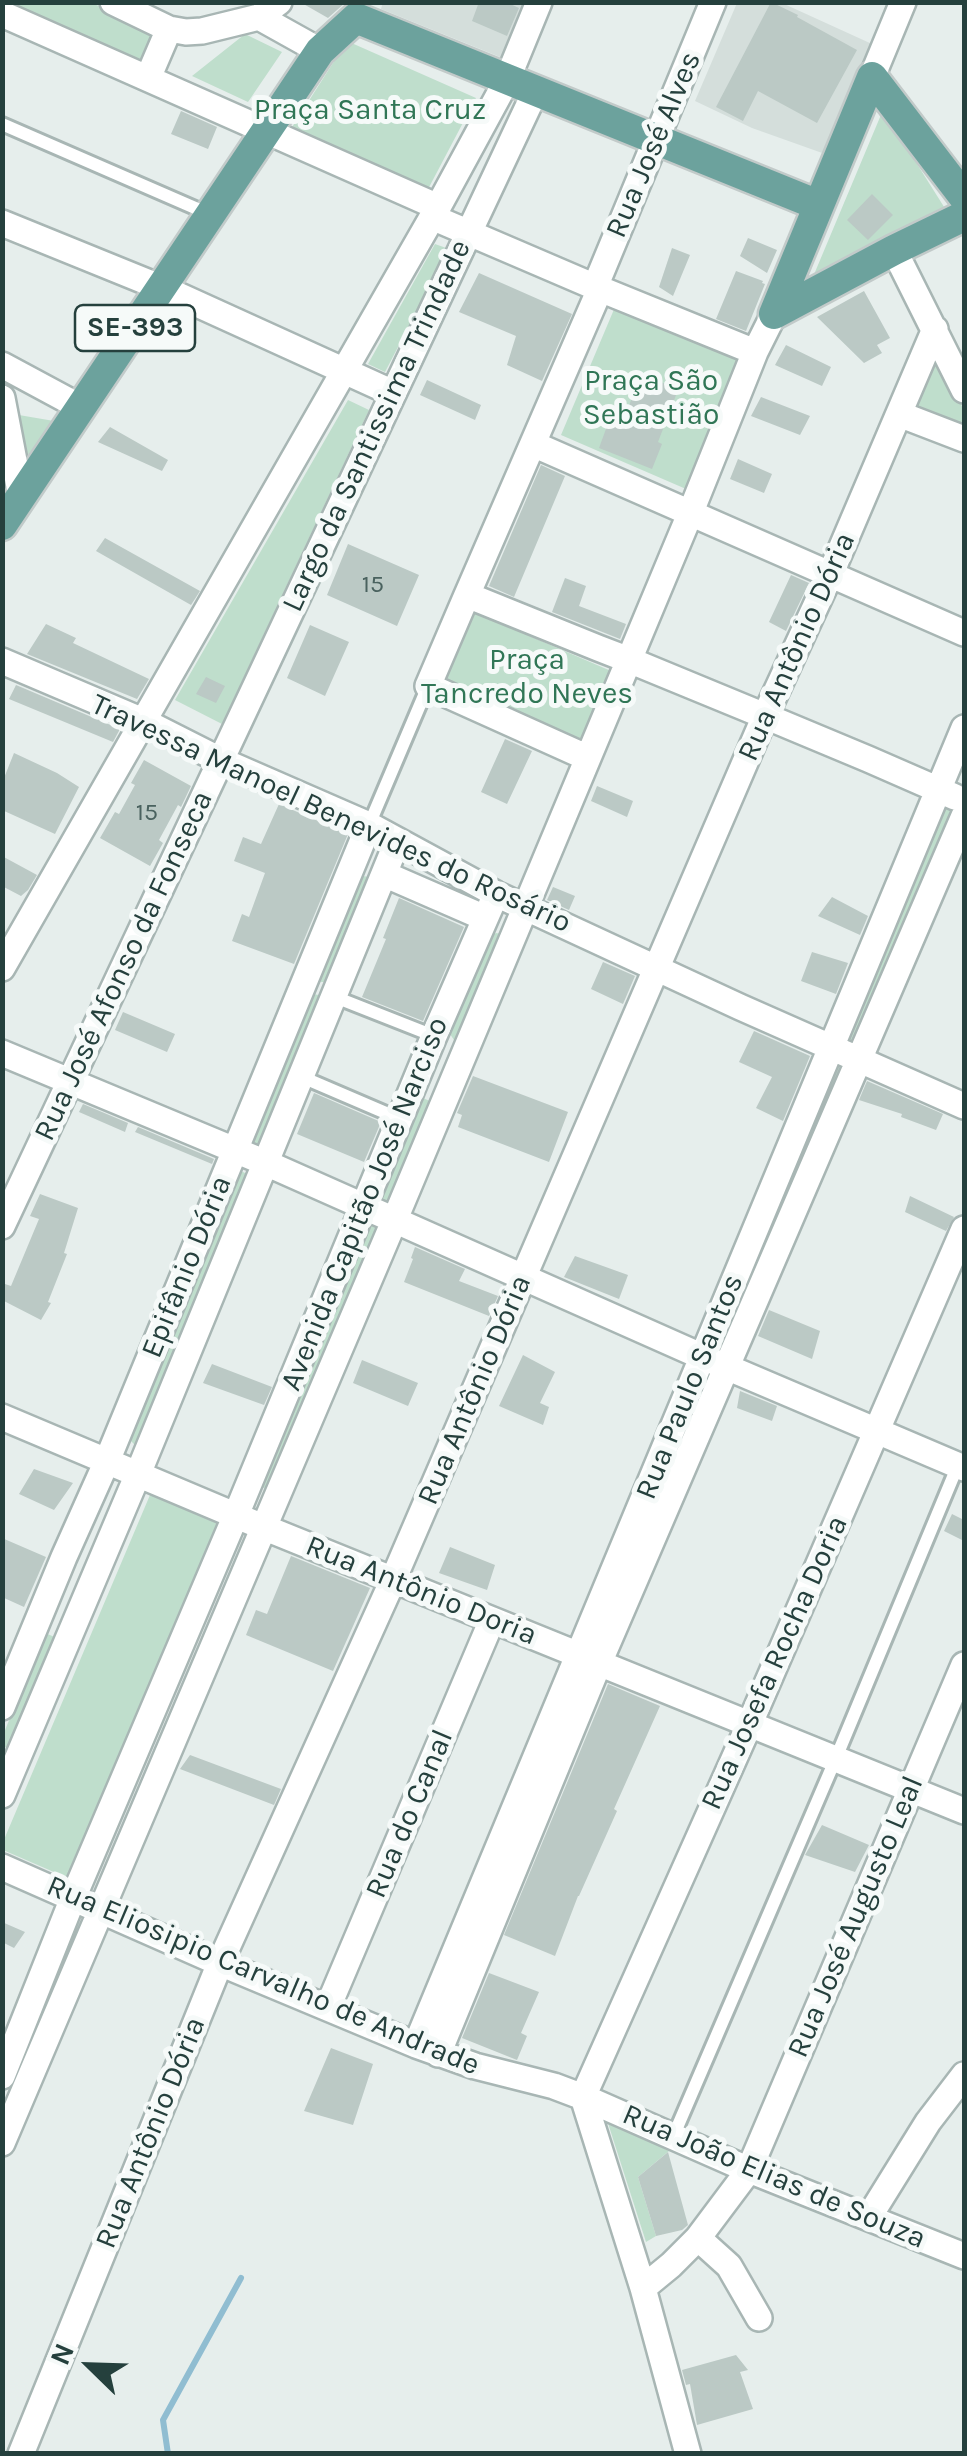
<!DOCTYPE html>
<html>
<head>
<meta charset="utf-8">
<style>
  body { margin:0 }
  #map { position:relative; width:967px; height:2456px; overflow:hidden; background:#e6eeec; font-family:Karla,sans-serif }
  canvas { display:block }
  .frame { position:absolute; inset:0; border:5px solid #25403d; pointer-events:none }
  .north { position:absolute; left:40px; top:2316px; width:100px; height:100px; -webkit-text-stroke:8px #f6faf9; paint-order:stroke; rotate:293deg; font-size:28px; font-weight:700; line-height:40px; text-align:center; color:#25403d }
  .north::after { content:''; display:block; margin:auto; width:35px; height:45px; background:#25403d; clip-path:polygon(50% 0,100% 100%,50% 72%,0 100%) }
</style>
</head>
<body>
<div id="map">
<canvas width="967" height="2456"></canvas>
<div class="frame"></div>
<div class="north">N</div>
</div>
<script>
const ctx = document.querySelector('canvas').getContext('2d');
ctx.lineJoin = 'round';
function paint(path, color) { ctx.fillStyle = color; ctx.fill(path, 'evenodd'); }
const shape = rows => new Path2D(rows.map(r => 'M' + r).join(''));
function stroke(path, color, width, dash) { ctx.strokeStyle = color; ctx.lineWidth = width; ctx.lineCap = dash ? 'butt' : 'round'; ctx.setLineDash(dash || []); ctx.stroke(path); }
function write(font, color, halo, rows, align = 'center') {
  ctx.font = font + ' Karla,sans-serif'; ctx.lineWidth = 10; ctx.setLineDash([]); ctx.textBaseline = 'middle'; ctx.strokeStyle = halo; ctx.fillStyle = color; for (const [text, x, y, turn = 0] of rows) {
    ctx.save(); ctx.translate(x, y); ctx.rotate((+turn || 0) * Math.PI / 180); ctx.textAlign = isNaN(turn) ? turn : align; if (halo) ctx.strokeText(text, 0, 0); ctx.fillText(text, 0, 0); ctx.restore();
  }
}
const built = shape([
  [383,2,528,3,505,59,381,9],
  [737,3,782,3,872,44,825,154,752,128,695,101]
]);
const green = shape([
  [6,3,92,3,153,31,140,63],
  [245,34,282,52,248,102,192,76],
  [347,41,476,98,426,193,289,132],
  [883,110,946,210,810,284],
  [435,244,449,249,385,372,368,364],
  [615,307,741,361,686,489,561,435],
  [936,347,964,411,964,433,910,410],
  [348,400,369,410,222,724,175,700],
  [13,414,54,421,22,463],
  [474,612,611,671,581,741,444,682],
  [946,798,964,806,861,1045,846,1039],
  [363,876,369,877,327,982,321,982,317,976,357,880],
  [496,933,501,934,505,940,461,1040,454,1040,448,1031,491,936],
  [312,994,319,995,322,999,263,1149,251,1149,248,1132],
  [842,1047,857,1053,723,1354,712,1349],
  [421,1097,438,1105,393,1210,376,1203],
  [239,1170,251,1176,140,1445,134,1444,129,1439],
  [371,1219,381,1223,269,1487,263,1488,259,1484],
  [150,1495,222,1522,70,1879,3,1850,3,1842],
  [45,1633,57,1638,11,1750,3,1746,3,1735],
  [607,2120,669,2151,638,2177,656,2236,646,2242]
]);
const stream = shape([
  [168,2454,163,2420,241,2278]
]);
const building = shape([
  [300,2,346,2,328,18],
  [479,2,506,2,519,8,507,36,472,21],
  [771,2,798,15,797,17,857,50,817,123,758,91,743,121,716,107],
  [181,111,217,127,208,149,171,134],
  [872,194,893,215,868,240,847,220],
  [748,238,777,250,767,273,740,256],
  [672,248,690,255,673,296,659,287],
  [736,271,763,281,762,283,765,284,746,331,716,319],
  [479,273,572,314,542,381,507,365,516,336,459,312],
  [864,291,890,338,877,345,882,353,864,363,817,317],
  [786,345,831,367,822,386,775,365],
  [642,373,678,390,658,442,662,444,652,469,599,448,610,418,622,423],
  [427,380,481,405,475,420,420,395],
  [761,397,810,416,800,435,751,416],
  [110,427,168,460,162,471,98,442],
  [738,459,772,474,764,493,730,479],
  [541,465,565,476,514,597,489,586],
  [105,538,200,591,191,605,96,551],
  [348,544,419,575,397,626,327,595],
  [791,575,809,583,786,631,769,622],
  [565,578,586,586,579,606,626,624,620,639,552,612],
  [46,624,76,638,73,643,149,679,137,699,27,654],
  [310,625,349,642,325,696,287,678],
  [206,677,225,686,216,703,196,694],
  [16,685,120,729,113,742,9,699],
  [505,739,532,751,507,804,481,792],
  [14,753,57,773,79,787,55,834,2,810,2,783],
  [144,760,191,786,181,807,178,805,159,840,163,843,150,866,100,838,115,812,119,814,135,785,131,783],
  [597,786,633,801,627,817,591,801],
  [279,804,348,834,294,964,232,941,242,914,249,917,265,873,234,861,243,837,261,844],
  [2,856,37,875,28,890,21,896,2,886],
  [553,887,575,896,569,910,547,900],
  [832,897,868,916,860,935,818,916],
  [399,898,464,927,423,1021,362,997,386,939,383,938],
  [812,952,848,963,836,994,801,981],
  [603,962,635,976,623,1004,591,989],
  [123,1012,175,1034,167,1052,115,1030],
  [754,1031,810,1056,783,1121,756,1108,772,1077,739,1062],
  [473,1076,568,1112,549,1162,458,1127,462,1115,457,1113],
  [867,1081,943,1114,936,1130,901,1117,902,1114,859,1100],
  [314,1093,381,1122,364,1162,297,1134],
  [83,1104,128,1123,125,1132,79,1112],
  [138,1127,214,1159,212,1164,135,1132],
  [40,1194,78,1208,64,1253,67,1254,48,1302,51,1303,41,1320,2,1300,2,1283,11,1286,39,1219,30,1216],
  [910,1196,954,1217,946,1231,905,1212],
  [415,1247,465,1269,459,1281,498,1296,489,1316,404,1282,413,1259,411,1258],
  [575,1256,628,1275,619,1299,564,1277],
  [769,1310,820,1331,812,1359,758,1336],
  [523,1355,555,1372,540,1403,549,1407,543,1425,499,1406],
  [362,1360,418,1383,408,1406,353,1383],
  [212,1364,272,1387,264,1405,203,1383],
  [740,1391,777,1406,772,1421,737,1408],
  [34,1469,73,1483,54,1510,19,1494],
  [952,1514,964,1520,964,1541,944,1531],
  [2,1538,46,1557,24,1607,2,1597],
  [450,1547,495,1565,487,1590,439,1573],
  [291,1556,370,1588,333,1671,246,1635,256,1610,267,1614],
  [608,1684,660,1706,614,1809,617,1811,579,1896,578,1896,555,1956,504,1935],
  [190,1755,281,1789,274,1805,180,1769],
  [822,1825,869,1845,855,1872,805,1855],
  [2,1922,25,1932,14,1948,2,1942],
  [489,1973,539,1992,521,2033,527,2036,517,2060,462,2038],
  [331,2048,373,2064,353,2125,304,2111],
  [668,2152,688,2225,682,2230,656,2236,638,2177],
  [736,2355,748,2370,740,2372,753,2409,697,2425,690,2384,686,2385,682,2370]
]);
const lane = shape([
  [2,124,209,214],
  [369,825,428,686],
  [335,997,434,1036],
  [302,1077,400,1119],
  [673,2137,836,1758,958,1465]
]);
const street = shape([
  [113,2,169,29,186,32,202,31,259,17,279,2],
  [2,14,438,207],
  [259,17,320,51],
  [872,77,903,2],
  [148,78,169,29],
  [432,217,600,289,755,352],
  [2,223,162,288,393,393],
  [894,250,964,390],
  [595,287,713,2],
  [774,314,755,352,690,514,629,660,588,758,428,686,467,595,598,648,629,660,765,716,868,759,955,797],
  [2,365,82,408],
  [2,398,21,497],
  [899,414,964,439],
  [533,444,964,633],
  [467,595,600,289],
  [2,661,143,721,220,760,369,825,496,894,740,1007,964,1106],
  [384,874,485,918],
  [2,968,438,207,507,80,539,2],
  [2,1053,266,1163,703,1357,964,1468],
  [2,1226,535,92],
  [2,1417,263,1527,964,1811],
  [2,1707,64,1557,107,1461,369,825],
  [2,1795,138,1474,397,842],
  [2,1867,220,1963,416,2045,475,2066,554,2086,583,2097,749,2170,964,2256],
  [328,2007,492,1620],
  [416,2045,964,728],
  [438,2054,599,1663,964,816],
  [2,2076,73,1898,236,1515,434,1036,496,894],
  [583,2097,750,1723,964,1229],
  [583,2097,643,2288,688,2454],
  [2,2143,395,1219,588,758],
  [869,2217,928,2122,964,2075],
  [698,2238,729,2266,759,2318],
  [643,2288,671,2265,698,2238,749,2170,964,1665],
  [21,2454,220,1963,393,1580,765,716,830,575,935,329]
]);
const primary = shape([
  [774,314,872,77,964,197],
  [774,314,894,250,964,216],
  [2,525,320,51,356,18,818,205]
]);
const numberNames = [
  ["15",373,585],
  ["15",147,813]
];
const shields = [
  [135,328,120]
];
const shieldNames = [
  ["SE-393",135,328]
];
const parkNames = [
  ["Praça Santa Cruz",370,110],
  ["Praça São",651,381],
  ["Sebastião",651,415],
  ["Praça",527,660],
  ["Tancredo Neves",527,694]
];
const streetNames = [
  ["Rua José Alves",654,145,-67],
  ["Largo da Santissima Trindade",377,426,-65],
  ["Rua Antônio Dória",797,647,-66],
  ["Travessa Manoel Benevides do Rosário",331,814,25],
  ["Rua José Afonso da Fonseca",124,966,-65],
  ["Avenida Capitão José Narciso",365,1204,-68],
  ["Epifânio Dória",187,1267,-68],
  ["Rua Paulo Santos",690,1387,-68],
  ["Rua Antônio Dória",475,1390,-67],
  ["Rua Antônio Doria",421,1591,22],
  ["Rua Josefa Rocha Doria",775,1663,-66],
  ["Rua do Canal",410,1814,-67],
  ["Rua José Augusto Leal",856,1917,-67],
  ["Rua Eliosipio Carvalho de Andrade",263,1976,23],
  ["Rua Antônio Dória",151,2133,-68],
  ["Rua João Elias de Souza",774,2177,23]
];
paint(built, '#d4dedb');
paint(green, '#bfdecc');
stroke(stream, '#90bdd1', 6);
paint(building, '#bbc9c5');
stroke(lane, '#a8b6b4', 18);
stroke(street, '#a8b6b4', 30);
stroke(primary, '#c2cac9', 35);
stroke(lane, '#fff', 12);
stroke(street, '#fff', 25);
stroke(primary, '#6ca29d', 30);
write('25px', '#4a625f', null, numberNames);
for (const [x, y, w] of shields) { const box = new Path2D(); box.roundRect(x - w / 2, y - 23, w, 46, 8); ctx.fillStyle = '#f6faf9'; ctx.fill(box); stroke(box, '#25403d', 2.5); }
write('bold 28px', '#25403d', null, shieldNames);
write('30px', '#307656', '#f6faf9', parkNames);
write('30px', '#25403d', '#f6faf9', streetNames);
</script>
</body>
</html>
